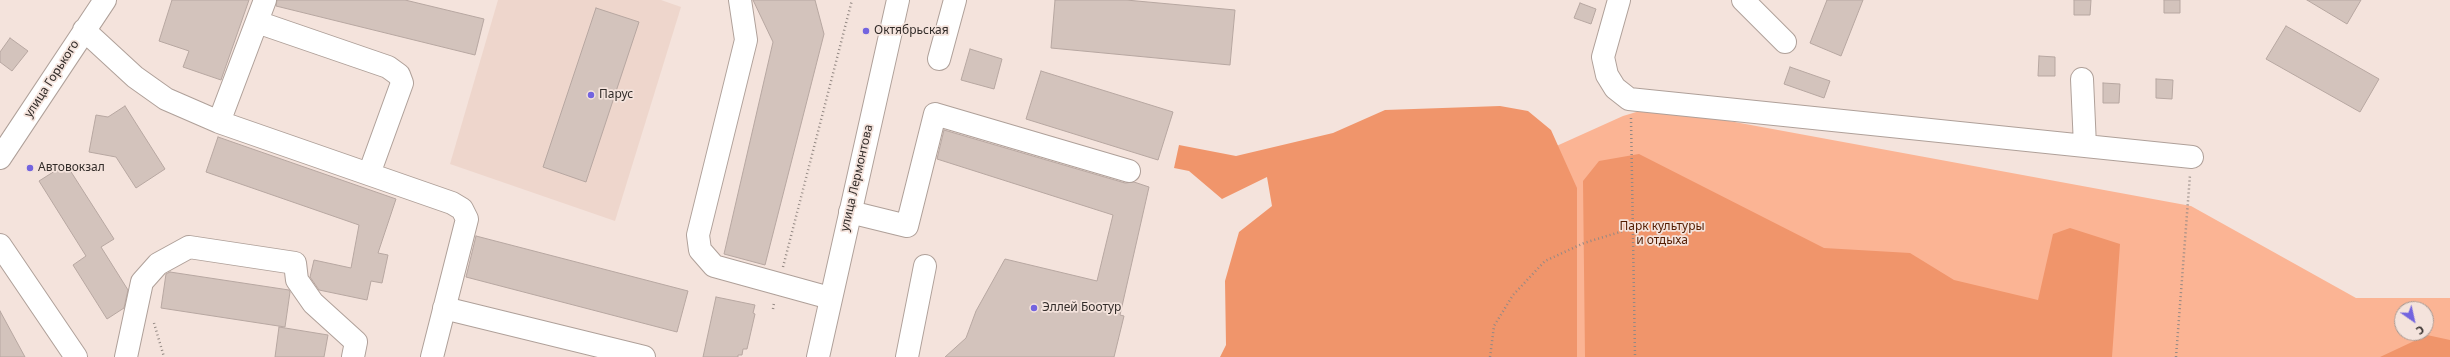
<!DOCTYPE html>
<html>
<head>
<meta charset="utf-8">
<style>
  body { margin:0 }
  #map { position:relative; width:2450px; height:357px; overflow:hidden; background:#f4e3dc; font-family:"Noto Sans",sans-serif }
  canvas { display:block }
  .north { position:absolute; left:2394px; top:301px; width:40px; height:40px; box-sizing:border-box; background:#f4e3dc; border:1px solid #a69a94; border-radius:50%; rotate:146deg; font-size:11px; font-weight:700; line-height:16px; text-align:center; color:#322c29 }
  .north::after { content:''; display:block; margin:auto; width:14px; height:18px; background:#7364df; clip-path:polygon(50% 0,100% 100%,50% 72%,0 100%) }
</style>
</head>
<body>
<div id="map">
<canvas width="2450" height="357"></canvas>
<div class="north">С</div>
</div>
<script>
const ctx = document.querySelector('canvas').getContext('2d');
ctx.lineJoin = 'round';
function paint(path, color) { ctx.fillStyle = color; ctx.fill(path, 'evenodd'); }
const shape = rows => new Path2D(rows.map(r => 'M' + r).join(''));
function stroke(path, color, width, dash) { ctx.strokeStyle = color; ctx.lineWidth = width; ctx.lineCap = dash ? 'butt' : 'round'; ctx.setLineDash(dash || []); ctx.stroke(path); }
function write(font, color, halo, rows, align = 'center') {
  ctx.font = font + ' "Noto Sans",sans-serif'; ctx.lineWidth = 3.5; ctx.setLineDash([]); ctx.textBaseline = 'middle'; ctx.strokeStyle = halo; ctx.fillStyle = color; for (const [text, x, y, turn = 0] of rows) {
    ctx.save(); ctx.translate(x, y); ctx.rotate((+turn || 0) * Math.PI / 180); ctx.textAlign = isNaN(turn) ? turn : align; if (halo) ctx.strokeText(text, 0, 0); ctx.fillText(text, 0, 0); ctx.restore();
  }
}
const built = shape([
  [498,0,661,0,681,7,615,221,450,164]
]);
const green = shape([
  [1653,107,2191,206,2356,298,2450,298,2450,357,1428,357,1521,162,1623,116],
  [2402,309,2426,309,2426,333,2402,333]
]);
const forest = shape([
  [1500,106,1528,111,1551,130,1577,188,1577,357,1220,357,1226,345,1225,281,1239,232,1272,206,1267,177,1222,199,1189,171,1174,168,1179,145,1236,156,1333,133,1385,110],
  [1639,154,1824,248,1910,253,1954,280,2038,300,2053,234,2070,228,2120,244,2112,357,1585,357,1583,181,1599,161],
  [2427,335,2450,340,2450,357,2380,357]
]);
const building = shape([
  [172,0,249,0,221,80,183,67,189,51,159,41,172,0],
  [277,0,405,0,484,19,475,55,276,6,277,0],
  [753,0,815,0,824,34,765,265,724,254,773,42,753,0],
  [1055,0,1126,0,1235,10,1230,65,1051,48,1055,0],
  [1827,0,1863,0,1841,56,1810,43,1827,0],
  [2074,0,2091,0,2090,15,2074,15,2074,0],
  [2164,0,2180,0,2180,13,2164,13,2164,0],
  [2307,0,2361,0,2347,24,2307,0],
  [1580,3,1596,9,1591,24,1574,18,1580,3],
  [596,8,639,22,586,182,543,167,596,8],
  [2286,26,2379,79,2360,112,2266,59,2286,26],
  [10,38,28,51,12,71,0,62,0,52,10,38],
  [970,49,1002,59,994,89,961,80,970,49],
  [2039,56,2055,57,2055,76,2038,76,2039,56],
  [1790,67,1830,81,1824,98,1784,84,1790,67],
  [1041,71,1173,112,1158,160,1026,119,1041,71],
  [2156,79,2173,80,2172,99,2156,98,2156,79],
  [2103,83,2120,84,2119,103,2103,103,2103,83],
  [125,106,165,169,136,188,116,157,89,152,96,115,108,117,125,106],
  [944,130,1125,183,1134,182,1149,187,1120,315,1124,316,1114,357,945,357,966,338,976,311,1005,259,1097,281,1113,215,937,159,944,130],
  [218,137,396,199,378,253,388,255,382,283,371,281,367,300,319,290,310,277,314,260,351,268,359,225,206,172,218,137],
  [66,164,114,239,101,247,128,290,124,308,107,319,73,265,86,256,39,181,66,164],
  [476,236,688,291,677,332,466,277,476,236],
  [170,272,289,290,290,292,285,327,161,308,166,274,170,272],
  [716,297,755,305,753,313,755,314,747,349,743,349,742,355,738,355,738,357,703,357,716,297],
  [0,311,25,357,0,357,0,311],
  [279,327,328,335,324,357,275,357,279,327]
]);
const path = shape([
  [1631,118,1635,357],
  [783,267,852,0],
  [773,309,774,303],
  [154,323,164,357],
  [1490,357,1494,326,1513,295,1545,261,1584,243,1633,228],
  [2176,357,2190,175]
]);
const minor = shape([
  [740,0,746,40,698,235,700,250,714,266,830,298],
  [1619,0,1603,57,1607,75,1615,88,1629,99,2192,157],
  [1743,0,1785,42],
  [257,22,388,67,399,75,402,83,369,174],
  [84,30,135,77,166,99,219,122,265,0],
  [939,59,955,0],
  [2082,79,2085,146],
  [219,122,452,203,462,209,467,219,432,357],
  [0,158,105,0],
  [850,212,907,226,935,114,1129,171],
  [0,245,76,357],
  [444,308,644,357],
  [126,357,142,282,158,264,189,247,295,263,297,280,313,303,356,342,353,357],
  [907,357,925,266]
]);
const major = shape([
  [818,357,898,0]
]);
const markers = [
  [866,31,4,"#7364df"],
  [591,95,4,"#7364df"],
  [30,168,4,"#7364df"],
  [1034,308,4,"#7364df"]
];
const poiNames = [
  ["Октябрьская",874,31],
  ["Парус",599,95],
  ["Автовокзал",38,168],
  ["Эллей Боотур",1042,308]
];
const streetNames = [
  ["улица Горького",52,79,-57],
  ["улица Лермонтова",857,178,-77]
];
const parkNames = [
  ["Парк культуры",1662,227],
  ["и отдыха",1662,241]
];
paint(built, '#eed6cc');
paint(green, '#fbb494');
paint(forest, '#f0956b');
paint(building, '#d3c3bc');
stroke(building, '#b7a7a1', 1);
stroke(minor, '#afa099', 24);
stroke(major, '#afa099', 24);
stroke(path, '#948984', 2.5, [1, 3]);
stroke(minor, '#fff', 22);
stroke(major, '#fff', 22);
for (const [x, y, r, color] of markers) { const dot = new Path2D(); dot.arc(x, y, r, 0, 2 * Math.PI); ctx.fillStyle = color; ctx.fill(dot); stroke(dot, '#f4e3dc', 1.5); }
write('12px', '#322c29', '#f4e3dc', poiNames, 'left');
write('12px', '#322c29', '#f4e3dc', streetNames);
write('12px', '#531c00', '#f4e3dc', parkNames);
</script>
</body>
</html>
